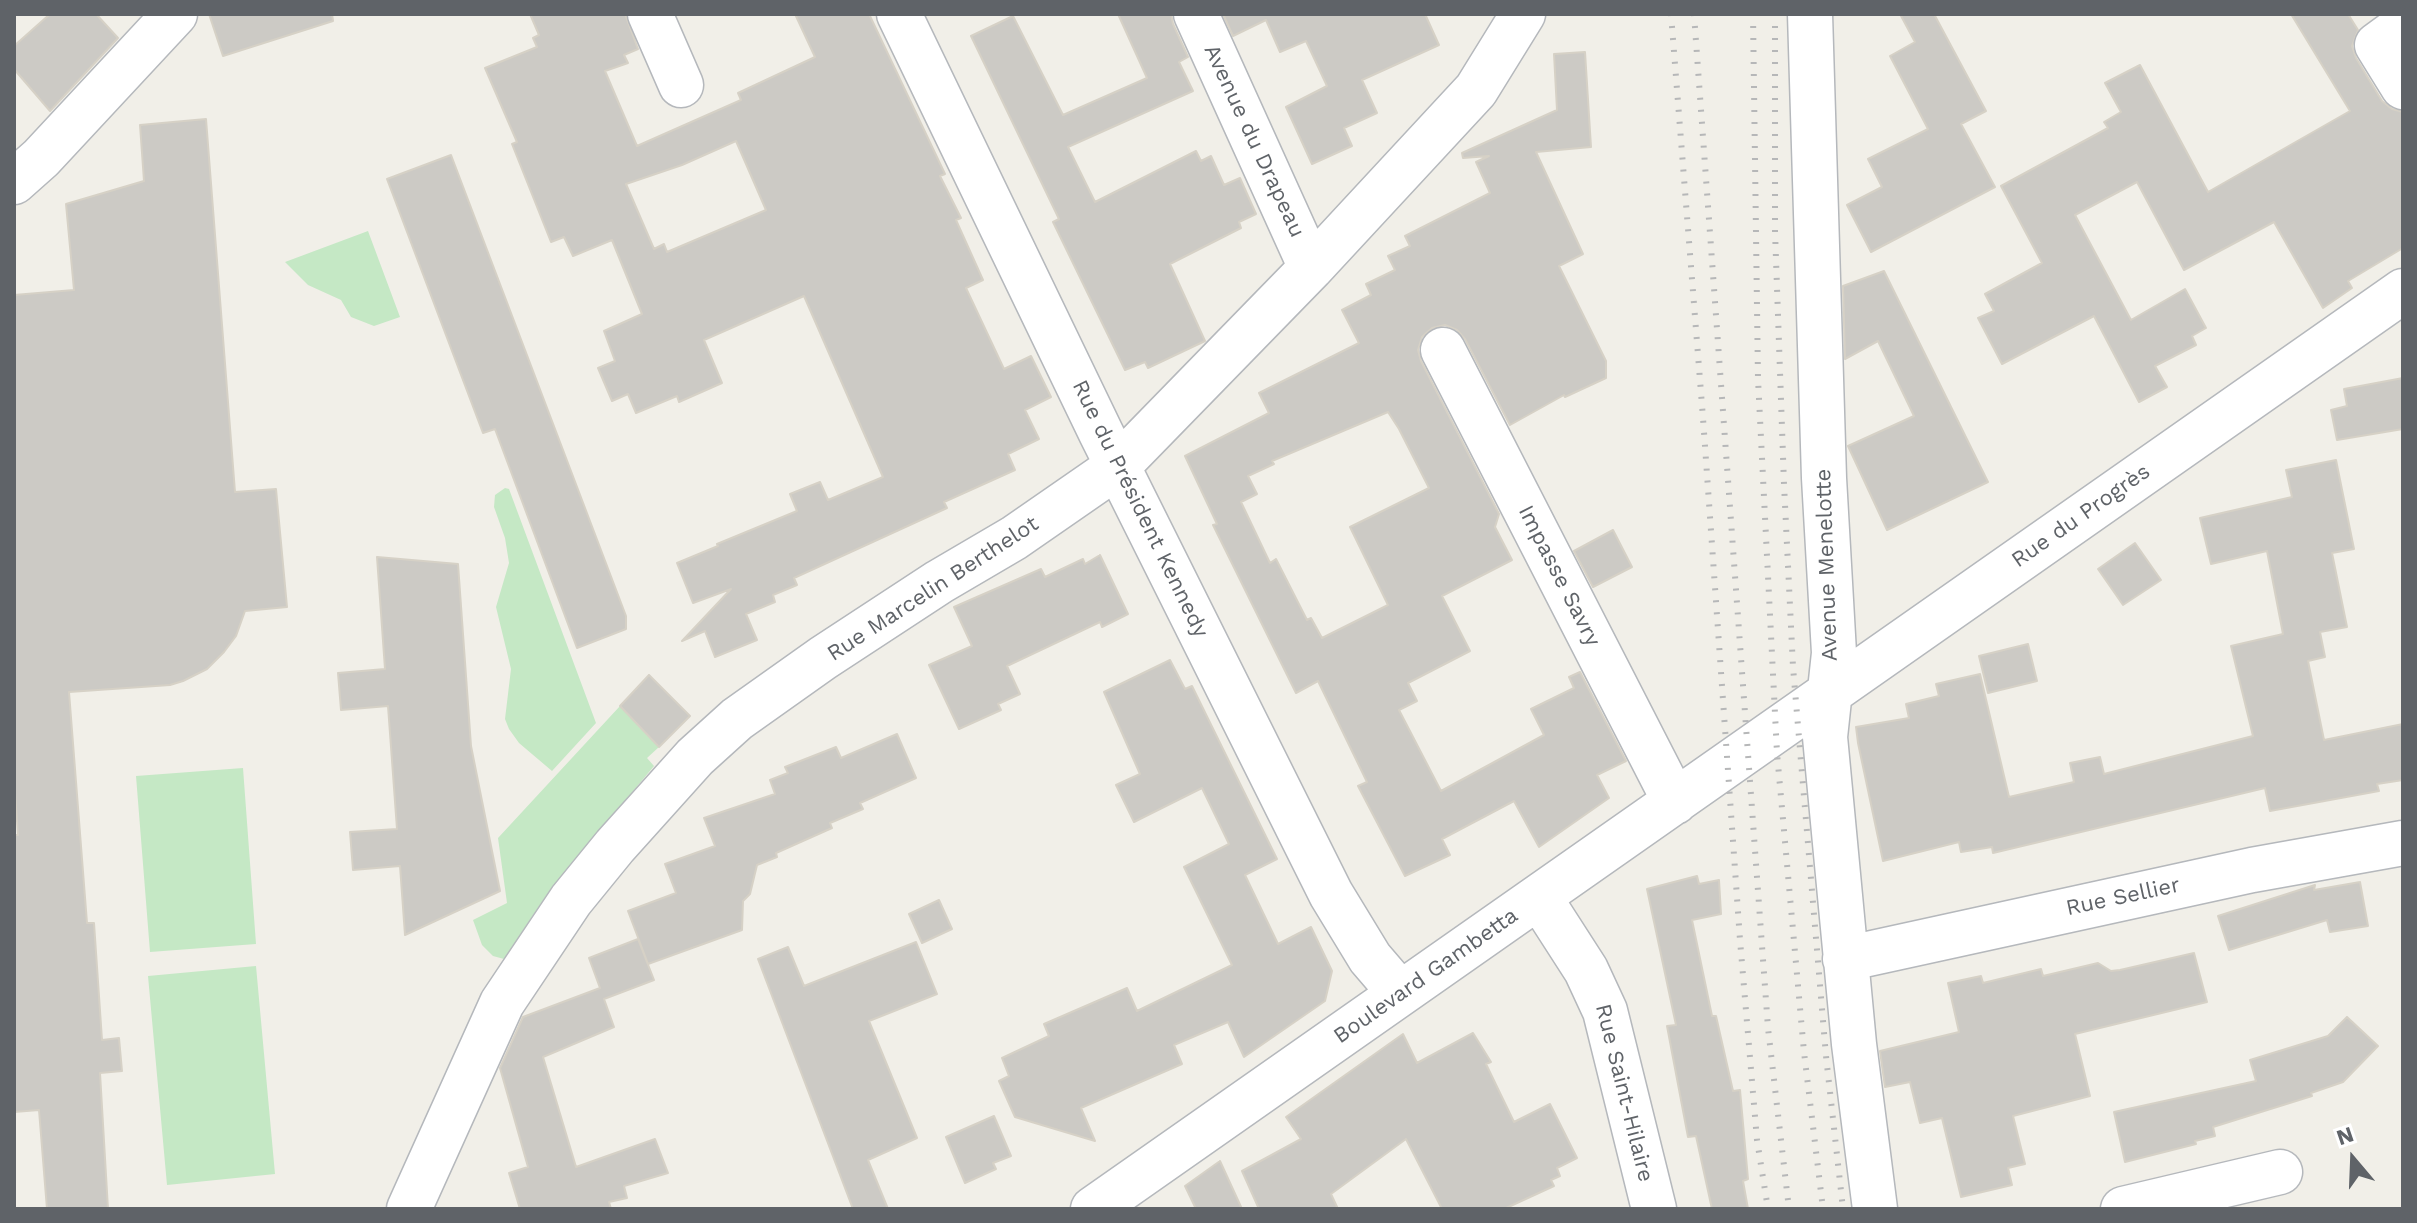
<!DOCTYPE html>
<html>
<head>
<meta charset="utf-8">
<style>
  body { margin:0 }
  #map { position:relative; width:2417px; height:1223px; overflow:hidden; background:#f1efe8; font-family:"Work Sans",sans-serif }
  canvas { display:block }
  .frame { position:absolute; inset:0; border:16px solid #5f6368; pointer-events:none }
  .north { position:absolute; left:2313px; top:1119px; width:80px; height:80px; -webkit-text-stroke:6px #fff; paint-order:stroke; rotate:341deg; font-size:22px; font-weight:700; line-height:32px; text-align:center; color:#5f6368 }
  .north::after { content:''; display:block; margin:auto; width:28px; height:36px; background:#5f6368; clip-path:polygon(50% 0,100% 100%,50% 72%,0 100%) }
</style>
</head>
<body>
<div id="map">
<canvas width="2417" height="1223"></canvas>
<div class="frame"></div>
<div class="north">N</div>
</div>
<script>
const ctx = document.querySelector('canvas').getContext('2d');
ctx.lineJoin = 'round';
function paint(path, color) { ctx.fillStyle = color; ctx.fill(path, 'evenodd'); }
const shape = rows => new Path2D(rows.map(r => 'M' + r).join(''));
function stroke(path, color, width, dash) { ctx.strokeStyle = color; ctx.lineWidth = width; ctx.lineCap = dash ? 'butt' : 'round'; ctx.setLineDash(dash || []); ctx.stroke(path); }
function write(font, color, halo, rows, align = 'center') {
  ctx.font = font + ' "Work Sans",sans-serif'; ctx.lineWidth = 6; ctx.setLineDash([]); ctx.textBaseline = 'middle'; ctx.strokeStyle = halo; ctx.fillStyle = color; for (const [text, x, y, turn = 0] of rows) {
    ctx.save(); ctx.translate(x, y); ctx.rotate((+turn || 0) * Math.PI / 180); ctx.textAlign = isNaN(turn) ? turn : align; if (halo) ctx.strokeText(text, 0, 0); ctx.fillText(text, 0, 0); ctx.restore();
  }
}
const green = shape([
  [368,231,400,317,374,326,351,317,341,300,308,285,285,262],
  [505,488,509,489,596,723,552,771,519,743,509,729,505,719,511,669,496,607,509,563,505,538,494,507,495,495],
  [620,706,659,747,647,758,654,766,546,896,504,959,493,956,482,945,473,920,507,903,498,838],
  [243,768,256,944,150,952,136,776],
  [256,966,275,1174,167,1185,148,976]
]);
const building = shape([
  [50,14,96,14,118,38,50,111,14,69,14,46,50,14],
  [209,14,332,14,333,21,223,56,209,14],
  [530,14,625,14,638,49,624,55,628,63,605,71,637,146,741,100,738,93,815,57,795,14,869,14,945,174,940,176,961,218,956,220,983,280,966,288,1004,369,1031,356,1051,397,1025,410,1039,439,1008,454,1015,470,944,502,947,508,794,578,797,585,773,595,775,602,746,614,757,640,715,657,705,631,682,641,731,589,693,603,677,563,718,546,717,544,797,511,790,494,820,482,828,500,883,477,804,296,704,340,722,383,679,402,677,396,636,413,628,394,612,401,598,368,615,361,604,331,642,314,612,240,573,256,564,237,551,242,512,144,517,142,485,68,537,47,533,38,539,35,530,14],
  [736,141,766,210,667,252,664,244,654,249,626,184,682,165,736,141],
  [1118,14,1171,14,1173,24,1188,57,1179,62,1193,91,1068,147,1095,202,1196,151,1201,161,1211,156,1224,185,1240,178,1256,214,1239,222,1241,228,1170,264,1205,341,1148,368,1145,362,1125,370,1053,222,1059,219,971,36,1013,16,1063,115,1147,78,1118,14],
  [1223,14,1425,14,1439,45,1362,80,1377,113,1344,128,1352,146,1312,164,1286,107,1327,86,1306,41,1280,52,1266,20,1233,36,1223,14],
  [1900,14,1934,14,1986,111,1961,124,1995,187,1871,252,1847,205,1882,187,1868,159,1928,129,1890,56,1915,42,1900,14],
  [2291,14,2348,14,2358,30,2352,46,2356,58,2382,101,2392,109,2403,112,2403,248,2348,281,2352,288,2323,308,2274,222,2184,270,2137,182,2075,215,2131,320,2185,289,2206,328,2192,336,2196,345,2155,366,2167,387,2139,402,2094,316,2002,364,1978,318,1994,311,1985,294,2042,263,2001,186,2108,128,2104,122,2121,112,2105,83,2140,65,2208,192,2350,111,2291,14],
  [1585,52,1591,147,1536,152,1583,254,1559,266,1606,361,1606,378,1565,397,1564,395,1510,425,1465,339,1457,330,1445,325,1432,328,1422,337,1418,350,1421,361,1499,514,1495,527,1512,560,1442,596,1470,651,1408,683,1417,701,1399,710,1441,791,1544,735,1531,709,1574,688,1569,677,1580,672,1626,761,1597,775,1609,798,1539,847,1514,801,1442,839,1450,855,1405,876,1358,786,1367,782,1318,681,1296,693,1213,525,1217,524,1185,456,1269,413,1259,393,1359,343,1342,310,1371,295,1366,284,1395,270,1388,256,1410,246,1405,236,1490,193,1476,162,1489,156,1463,158,1462,153,1557,110,1554,54,1585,52],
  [1388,412,1399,429,1429,488,1350,527,1388,605,1322,638,1311,618,1307,620,1276,559,1270,563,1241,502,1257,494,1248,476,1274,464,1272,461,1388,412],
  [206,119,235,492,276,489,287,607,245,611,236,636,224,652,207,669,183,681,170,685,69,692,87,923,94,923,102,1040,119,1038,122,1071,100,1073,108,1209,47,1209,39,1110,14,1112,14,835,18,835,14,779,14,295,74,290,66,204,144,181,140,125,206,119],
  [451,155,626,616,626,629,577,648,495,429,483,433,387,179,451,155],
  [1884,271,1988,482,1887,530,1848,446,1914,416,1878,341,1845,359,1843,286,1884,271],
  [2403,378,2403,429,2337,440,2331,410,2347,406,2344,389,2403,378],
  [2336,460,2354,549,2332,553,2347,627,2320,632,2325,657,2308,661,2324,740,2403,724,2403,780,2377,784,2379,791,2270,811,2265,788,1993,853,1992,847,1961,852,1959,842,1883,861,1858,743,1856,727,1909,718,1906,704,1939,696,1936,684,1980,674,2009,797,2074,782,2070,763,2100,757,2104,774,2253,736,2231,646,2283,634,2267,551,2211,564,2200,518,2292,497,2286,470,2336,460],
  [1613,530,1632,567,1593,587,1574,551,1613,530],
  [2135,543,2161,580,2123,605,2098,569,2135,543],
  [1100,555,1128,614,1102,627,1100,622,1007,666,1020,694,998,704,1001,710,959,729,929,665,972,646,954,607,1041,569,1045,577,1083,559,1085,564,1100,555],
  [377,557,458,564,471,746,500,891,405,935,400,866,353,870,350,832,397,829,388,706,341,710,338,673,385,669,377,557],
  [2028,644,2037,681,1988,693,1979,656,2028,644],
  [1170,660,1185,689,1192,686,1277,859,1245,875,1278,944,1311,927,1332,971,1325,1001,1244,1057,1228,1022,1174,1045,1182,1064,1081,1108,1095,1141,1015,1117,999,1081,1009,1076,1002,1058,1049,1036,1044,1024,1127,988,1137,1011,1232,965,1184,867,1229,844,1202,788,1134,822,1116,785,1140,774,1104,692,1170,660],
  [649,675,690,716,659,747,620,706,649,675],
  [897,734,916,778,860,803,863,809,830,823,832,828,776,853,777,857,757,865,750,894,743,901,742,930,648,964,628,911,676,893,665,864,715,846,704,818,775,794,770,780,788,773,785,767,836,747,841,758,897,734],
  [1697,876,1699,884,1719,880,1721,914,1692,920,1712,1016,1716,1016,1733,1091,1740,1090,1748,1179,1743,1181,1748,1209,1712,1209,1696,1136,1688,1137,1667,1026,1676,1025,1647,889,1697,876],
  [2360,882,2368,926,2330,932,2327,920,2229,950,2218,916,2315,885,2314,890,2360,882],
  [939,900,952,929,922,943,909,914,939,900],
  [638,939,654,980,604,999,614,1027,543,1057,576,1167,655,1139,668,1173,624,1186,627,1198,609,1202,611,1209,520,1209,509,1173,528,1167,500,1068,523,1017,600,988,589,958,638,939],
  [916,942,937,994,869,1021,917,1138,868,1160,888,1209,853,1209,758,959,788,947,804,986,916,942],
  [2194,953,2207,1002,2075,1034,2090,1096,2013,1116,2025,1164,2008,1168,2012,1185,1961,1197,1942,1118,1920,1123,1910,1082,1885,1087,1880,1051,1959,1032,1948,983,1981,976,1983,983,2041,969,2043,976,2098,963,2111,971,2120,970,2194,953],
  [2347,1017,2378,1046,2343,1082,2311,1093,2312,1096,2213,1127,2215,1136,2195,1141,2196,1144,2125,1162,2114,1112,2256,1081,2250,1060,2328,1036,2347,1017],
  [1473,1033,1491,1062,1486,1064,1514,1122,1550,1104,1577,1158,1557,1168,1560,1176,1551,1180,1554,1186,1504,1209,1442,1209,1406,1139,1331,1194,1338,1209,1259,1209,1242,1171,1301,1139,1286,1117,1403,1034,1417,1063,1473,1033],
  [994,1116,1011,1156,993,1163,996,1169,965,1183,946,1137,994,1116],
  [1220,1161,1242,1209,1196,1209,1185,1186,1220,1161]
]);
const minor = shape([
  [650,14,681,85],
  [899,14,1101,433,1331,894,1370,958,1400,993],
  [1196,14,1311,268],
  [1810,14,1824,478,1834,653,1825,737,1854,1044,1875,1209],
  [2403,26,2377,45,2403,87],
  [14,182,41,158,175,14],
  [1443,350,1675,802],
  [1539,897,1586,970,1605,1011,1654,1209],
  [1845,959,2252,870,2403,843],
  [409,1209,502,1003,571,900,615,846,695,757,737,719,823,658,939,582,1014,538,1118,466,1311,268,1476,90,1523,14],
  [1093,1209,2403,291],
  [2123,1209,2280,1172]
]);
const rail = shape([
  [1671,14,1703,418,1740,940,1757,1140,1768,1209],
  [1694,14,1768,1028,1789,1209],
  [1753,14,1758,379,1777,753,1804,1052,1823,1209],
  [1775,14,1775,231,1784,484,1793,667,1826,1056,1843,1209]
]);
const streetNames = [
  ["Avenue du Drapeau",1254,141,65],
  ["Rue du Président Kennedy",1140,509,64],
  ["Rue du Progrès",2081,516,-35],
  ["Avenue Menelotte",1827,565,-92],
  ["Impasse Savry",1559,576,63],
  ["Rue Marcelin Berthelot",933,589,-33],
  ["Rue Sellier",2123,897,-12],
  ["Boulevard Gambetta",1426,976,-35],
  ["Rue Saint-Hilaire",1624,1093,76]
];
paint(green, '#c5e8c5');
paint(building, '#cccac5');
stroke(building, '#d6d1c6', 2);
stroke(minor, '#b5b8bc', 47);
stroke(minor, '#fff', 44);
stroke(rail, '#b6b7b8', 6, [2, 10]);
write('22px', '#5f6368', '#fff', streetNames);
</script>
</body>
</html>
